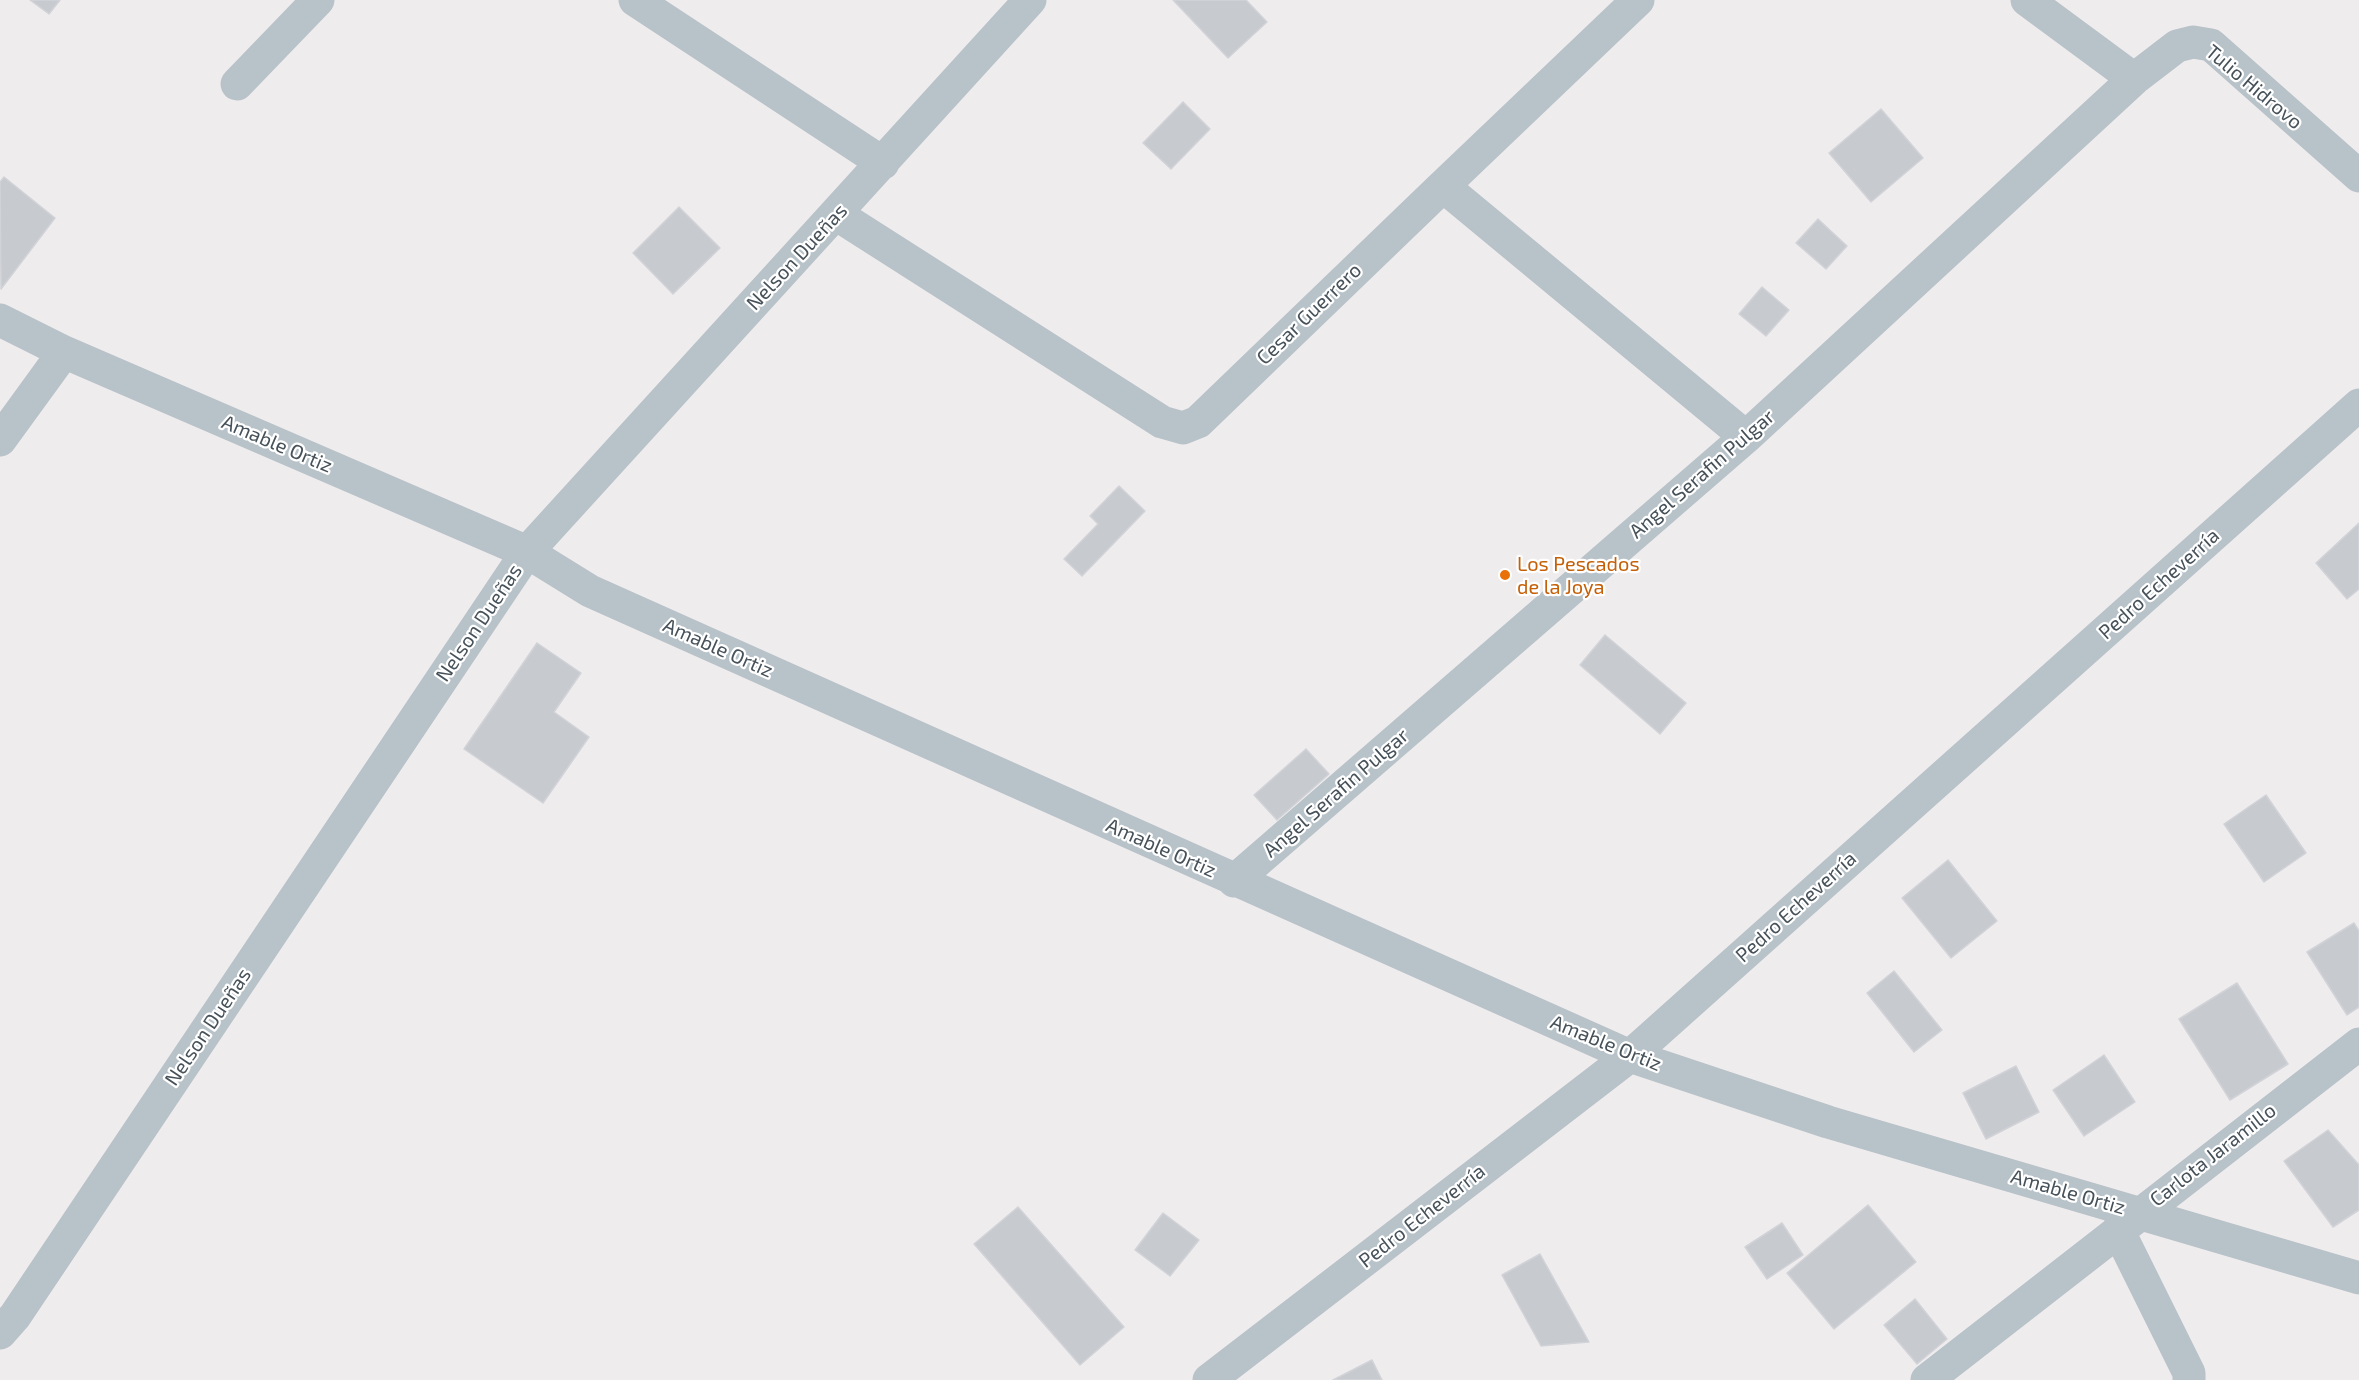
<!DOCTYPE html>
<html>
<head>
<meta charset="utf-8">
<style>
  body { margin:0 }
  canvas { display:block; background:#efeced }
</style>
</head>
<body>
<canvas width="2359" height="1380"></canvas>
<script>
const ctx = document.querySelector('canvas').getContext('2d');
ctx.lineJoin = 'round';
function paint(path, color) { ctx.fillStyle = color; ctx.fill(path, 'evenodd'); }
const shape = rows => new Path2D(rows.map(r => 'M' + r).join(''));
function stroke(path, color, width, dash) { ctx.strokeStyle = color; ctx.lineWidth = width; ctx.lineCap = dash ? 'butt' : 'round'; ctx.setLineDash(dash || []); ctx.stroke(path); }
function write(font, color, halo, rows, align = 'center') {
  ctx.font = font + ' "Exo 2",sans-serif'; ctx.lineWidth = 4.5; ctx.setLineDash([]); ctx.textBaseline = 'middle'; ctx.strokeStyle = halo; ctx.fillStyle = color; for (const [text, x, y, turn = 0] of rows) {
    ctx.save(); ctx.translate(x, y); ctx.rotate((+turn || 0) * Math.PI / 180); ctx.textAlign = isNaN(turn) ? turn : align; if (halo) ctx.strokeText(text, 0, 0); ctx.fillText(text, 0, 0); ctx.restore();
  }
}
const building = shape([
  [30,0,60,0,49,14,30,0],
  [1173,0,1246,0,1267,22,1228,58,1173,0],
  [1183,102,1210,129,1171,169,1143,143,1183,102],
  [1881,109,1923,158,1871,202,1829,153,1881,109],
  [4,177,55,218,1,289,0,182,4,177],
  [679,207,720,248,673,294,633,253,679,207],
  [1818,219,1847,246,1826,269,1796,243,1818,219],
  [1762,287,1789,310,1766,336,1739,314,1762,287],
  [1119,486,1145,511,1082,576,1064,559,1098,524,1090,516,1119,486],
  [2359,523,2359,589,2347,599,2316,563,2359,523],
  [1605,635,1686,703,1660,734,1580,665,1605,635],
  [537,643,581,673,554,712,589,737,543,803,464,749,537,643],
  [1306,749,1329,774,1277,820,1254,795,1306,749],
  [2266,795,2306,853,2264,882,2224,824,2266,795],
  [1948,860,1997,921,1951,958,1902,898,1948,860],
  [2354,923,2359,931,2359,1007,2347,1015,2307,952,2354,923],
  [1894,971,1942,1030,1914,1052,1867,993,1894,971],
  [2237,983,2288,1064,2230,1100,2179,1019,2237,983],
  [2104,1055,2135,1102,2084,1136,2053,1090,2104,1055],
  [2016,1066,2039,1112,1986,1139,1963,1093,2016,1066],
  [2328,1130,2359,1165,2359,1210,2333,1227,2284,1161,2328,1130],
  [1868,1205,1916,1262,1834,1329,1787,1273,1868,1205],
  [1018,1207,1124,1327,1080,1365,974,1244,1018,1207],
  [1163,1213,1199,1240,1170,1276,1135,1250,1163,1213],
  [1782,1223,1803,1255,1767,1279,1745,1247,1782,1223],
  [1540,1254,1589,1342,1541,1346,1502,1275,1540,1254],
  [1915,1299,1947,1339,1917,1364,1884,1325,1915,1299],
  [1372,1360,1382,1380,1333,1380,1372,1360]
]);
const minor = shape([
  [635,0,883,163],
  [2027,0,2134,79,2177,46,2193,42,2211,45,2359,176],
  [237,84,318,0],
  [1443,186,1638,0],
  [836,214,1162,422,1183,428,1198,422,1443,186,1746,437],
  [0,320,64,352,527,552,590,591,1630,1056,1828,1122,2359,1278],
  [0,440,64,352],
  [1234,881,1746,437,2134,79],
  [2118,1230,2189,1373,2189,1380],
  [0,1333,15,1316,527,552,1030,0],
  [1209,1380,1630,1056,2359,405],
  [1927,1380,2359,1044]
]);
const markers = [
  [1505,575,6,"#e8710a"]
];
const streetNames = [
  ["Tulio Hidrovo",2254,87,40],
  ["Nelson Dueñas",797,257,-47],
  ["Cesar Guerrero",1309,314,-44],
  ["Amable Ortiz",277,444,23],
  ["Angel Serafin Pulgar",1702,474,-41],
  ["Pedro Echeverría",2159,584,-42],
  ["Nelson Dueñas",479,623,-56],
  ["Amable Ortiz",718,648,24],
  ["Angel Serafin Pulgar",1336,793,-41],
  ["Amable Ortiz",1161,848,24],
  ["Pedro Echeverría",1796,907,-42],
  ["Nelson Dueñas",208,1027,-56],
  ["Amable Ortiz",1606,1043,22],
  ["Carlota Jaramillo",2213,1155,-38],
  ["Amable Ortiz",2068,1192,16],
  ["Pedro Echeverría",1422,1216,-38]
];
const foodNames = [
  ["Los Pescados",1517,564],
  ["de la Joya",1517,587]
];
paint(building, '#c7cacf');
stroke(building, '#d1d3d8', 1.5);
stroke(minor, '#b8c2c9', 33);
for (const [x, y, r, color] of markers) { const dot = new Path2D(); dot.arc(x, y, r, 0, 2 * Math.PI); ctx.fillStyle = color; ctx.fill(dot); stroke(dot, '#fff', 2); }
write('20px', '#465159', '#fff', streetNames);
write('20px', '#c56008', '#fff', foodNames, 'left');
</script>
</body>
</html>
